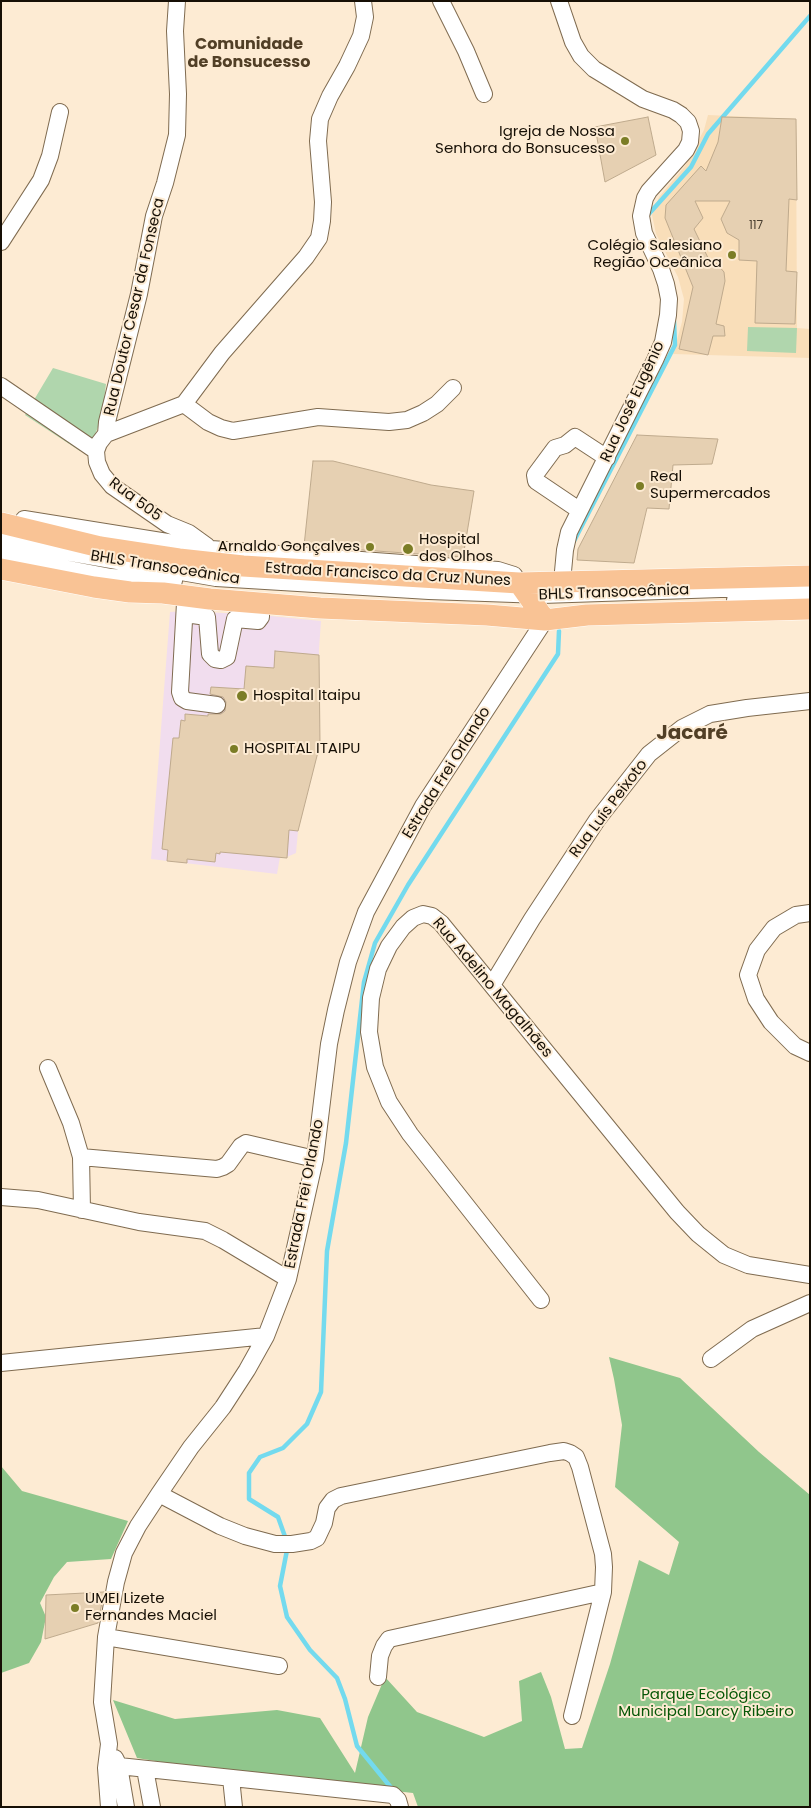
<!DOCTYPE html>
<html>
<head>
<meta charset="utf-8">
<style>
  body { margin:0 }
  #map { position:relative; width:811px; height:1808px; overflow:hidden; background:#fdebd3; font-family:Poppins,sans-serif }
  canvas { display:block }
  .frame { position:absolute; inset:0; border:2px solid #160f05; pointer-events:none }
</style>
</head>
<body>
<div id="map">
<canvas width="811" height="1808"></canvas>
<div class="frame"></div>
</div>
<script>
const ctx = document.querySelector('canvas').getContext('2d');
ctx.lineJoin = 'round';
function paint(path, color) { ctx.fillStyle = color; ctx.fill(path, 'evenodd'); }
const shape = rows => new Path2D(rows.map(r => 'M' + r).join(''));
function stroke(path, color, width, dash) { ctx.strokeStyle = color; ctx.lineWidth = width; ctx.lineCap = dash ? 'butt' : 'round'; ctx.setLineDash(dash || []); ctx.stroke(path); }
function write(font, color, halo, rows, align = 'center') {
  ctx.font = font + ' Poppins,sans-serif'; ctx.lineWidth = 4; ctx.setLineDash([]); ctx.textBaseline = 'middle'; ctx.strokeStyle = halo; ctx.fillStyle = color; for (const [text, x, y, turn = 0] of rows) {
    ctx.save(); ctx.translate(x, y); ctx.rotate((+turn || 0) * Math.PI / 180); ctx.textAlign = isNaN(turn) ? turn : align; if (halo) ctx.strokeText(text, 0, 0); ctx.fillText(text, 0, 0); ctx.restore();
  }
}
const built = shape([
  [708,115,796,119,797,328,810,329,810,358,673,354,682,322,684,299,678,277,656,234,652,215,659,197,685,166,704,130]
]);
const medical = shape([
  [185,611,261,615,321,621,319,649,320,744,298,831,296,853,287,857,280,857,277,874,151,859,170,612]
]);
const green = shape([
  [748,327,797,328,796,353,747,351],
  [53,368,106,384,102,417,90,447,80,451,25,415]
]);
const forest = shape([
  [609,1357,680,1378,759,1452,810,1495,810,1807,418,1807,413,1793,230,1773,137,1758,113,1700,175,1719,277,1710,320,1718,355,1773,368,1717,385,1677,417,1712,484,1737,522,1721,519,1681,541,1672,551,1697,565,1749,582,1748,610,1664,639,1560,669,1575,679,1542,615,1487,622,1425,614,1379],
  [1,1466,22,1491,128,1521,111,1559,67,1562,54,1577,40,1603,46,1617,41,1642,29,1663,1,1673]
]);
const stream = shape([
  [647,216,691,167,708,134,810,16],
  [574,541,675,345,674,321],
  [393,1790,357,1746,345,1699,337,1678,310,1650,287,1617,280,1586,288,1545,278,1517,249,1499,249,1473,260,1457,283,1448,307,1424,321,1392,327,1251,346,1143,364,982,375,943,408,885,558,654,559,631]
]);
const building = shape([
  [648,117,656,155,605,182,595,127,648,117],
  [722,117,796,119,797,200,789,199,786,271,797,272,795,324,755,323,757,261,739,260,739,240,727,233,721,219,730,201,695,201,703,218,694,229,711,264,717,264,724,272,725,281,716,324,724,326,725,336,713,336,708,355,679,349,693,287,665,218,666,205,701,166,706,171,718,142,722,117],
  [637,435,718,439,712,464,673,465,669,509,647,508,634,563,577,560,578,549,637,435],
  [313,461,333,461,431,485,474,491,463,557,304,546,313,461],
  [275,651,319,655,320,744,298,831,289,830,287,858,220,852,220,854,216,853,215,862,187,859,187,863,167,861,168,850,162,849,173,738,179,738,181,720,185,721,185,714,208,716,208,714,221,714,225,711,226,702,223,697,210,694,211,687,244,689,246,666,274,668,275,651],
  [104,1592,98,1623,45,1639,46,1595,104,1592]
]);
const minor = shape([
  [441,1,466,51,484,94],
  [559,1,573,42,581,56,594,69,643,99,673,110,681,115,688,122,691,131,690,142,686,150,649,191,645,198,641,216,644,233,661,269,666,284,669,299,668,315,663,342,655,360,569,532,565,550,562,582],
  [1,242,41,180,50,156,60,112],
  [1,386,96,451,97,462,102,474,112,486,167,524,189,533,207,546],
  [184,404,222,353,306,257,319,238,322,221,323,202,318,141,320,119,330,96,347,66,361,36,365,17,363,1],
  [106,434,107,422,139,294,154,216,165,183,177,135,178,94,175,31,177,1],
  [96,451,99,443,106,434,184,404,208,422,221,428,233,431,318,417,389,422,407,420,423,413,437,404,453,388],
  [579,510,536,481,535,475,555,448,565,445,575,437,607,458],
  [24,519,211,549,498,570,514,575,519,583],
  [1,541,216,578,429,591,542,595,810,586],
  [1,556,111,577,174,581],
  [735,600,810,598],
  [185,603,180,692,182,698,187,701,217,705],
  [185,614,207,617,210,654,215,659,221,660,227,657,235,619,258,621,261,617,261,603],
  [810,913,796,915,774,928,757,950,748,975,756,999,771,1022,795,1046,810,1053],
  [492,985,532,919,597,820,649,754,682,728,710,714,747,708,810,701],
  [48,1068,71,1123,81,1157,82,1210],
  [81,1157,217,1169,223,1167,228,1164,241,1146,246,1143,315,1159],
  [1,1197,38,1200,139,1222,205,1231,223,1240,288,1279],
  [541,1300,410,1134,389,1102,375,1067,369,1032,371,998,378,969,389,946,403,927,413,918,423,914,432,916,441,923,677,1212,698,1234,724,1255,748,1265,810,1275],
  [711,1359,752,1329,810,1303],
  [1,1363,266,1336],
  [159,1494,220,1526,245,1536,275,1544,292,1544,311,1541,317,1538,324,1523,327,1508,333,1500,341,1496,550,1453,564,1451,570,1453,576,1457,580,1467,603,1554,604,1567,603,1592,572,1716],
  [106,1637,279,1666],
  [378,1677,380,1656,384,1646,389,1639,603,1592],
  [115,1758,119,1766,126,1807],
  [119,1766,393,1795,398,1800,400,1807],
  [145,1769,152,1807],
  [231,1778,234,1807],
  [109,1807,106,1768,109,1744,102,1702,106,1637,116,1582,124,1553,138,1526,159,1494,191,1447,223,1407,247,1370,266,1336,288,1279,315,1159,329,1044,336,1010,348,962,366,912,423,806,545,620]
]);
const major = shape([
  [1,523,100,547,179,559,243,566,519,583,810,576],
  [1,569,94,587,130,592,163,593,210,599,320,608,487,615,545,620,587,615,810,609],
  [519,583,545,620]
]);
const markers = [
  [625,141,5,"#7b7d26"],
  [732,255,5,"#7b7d26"],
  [640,486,5,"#7b7d26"],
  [370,547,5,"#7b7d26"],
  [408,549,6,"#7b7d26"],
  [242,696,6,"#7b7d26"],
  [234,749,5,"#7b7d26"],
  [75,1608,5,"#7b7d26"]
];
const numberNames = [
  ["117",756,226]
];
const poiNames = [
  ["Igreja de Nossa",615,132,"right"],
  ["Senhora do Bonsucesso",615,149,"right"],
  ["Colégio Salesiano",722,246,"right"],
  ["Região Oceânica",722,263,"right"],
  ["Real",650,477],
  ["Supermercados",650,494],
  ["Hospital",419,540],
  ["dos Olhos",419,557],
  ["Arnaldo Gonçalves",360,547,"right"],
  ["Hospital Itaipu",253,696],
  ["HOSPITAL ITAIPU",244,749],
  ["UMEI Lizete",85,1599],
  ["Fernandes Maciel",85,1616]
];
const streetNames = [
  ["Rua Doutor Cesar da Fonseca",135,307,-77],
  ["Rua José Eugênio",633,402,-65],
  ["Rua 505",135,500,37],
  ["BHLS Transoceânica",165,568,9],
  ["Estrada Francisco da Cruz Nunes",388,575,3],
  ["BHLS Transoceânica",614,593,-2],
  ["Estrada Frei Orlando",447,773,-58],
  ["Rua Luís Peixoto",609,809,-53],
  ["Rua Adelino Magalhães",492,988,50],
  ["Estrada Frei Orlando",305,1194,-79]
];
const parkNames = [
  ["Parque Ecológico",706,1695],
  ["Municipal Darcy Ribeiro",706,1712]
];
const neighbourhoodNames = [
  ["Comunidade",249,45],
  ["de Bonsucesso",249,63]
];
const districtNames = [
  ["Jacaré",692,734]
];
paint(built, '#f9deb9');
paint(medical, '#f1ddee');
paint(green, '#b0d6ad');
paint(forest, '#90c68c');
stroke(stream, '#73daee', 4.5);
paint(building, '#e6d0b2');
stroke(building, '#bfaa8d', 1);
stroke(minor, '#7f6b50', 18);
stroke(major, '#fff', 22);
stroke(minor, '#fff', 16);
stroke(major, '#f9c395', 21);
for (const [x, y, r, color] of markers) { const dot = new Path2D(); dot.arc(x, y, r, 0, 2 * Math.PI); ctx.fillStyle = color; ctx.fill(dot); stroke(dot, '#fdebd3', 2); }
write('12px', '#4a3f30', null, numberNames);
write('15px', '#160f05', '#fdebd3', poiNames, 'left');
write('15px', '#160f05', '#fdebd3', streetNames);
write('15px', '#075707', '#fdebd3', parkNames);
write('bold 16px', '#513f26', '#fdebd3', neighbourhoodNames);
write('bold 20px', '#513f26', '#fdebd3', districtNames);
</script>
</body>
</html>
